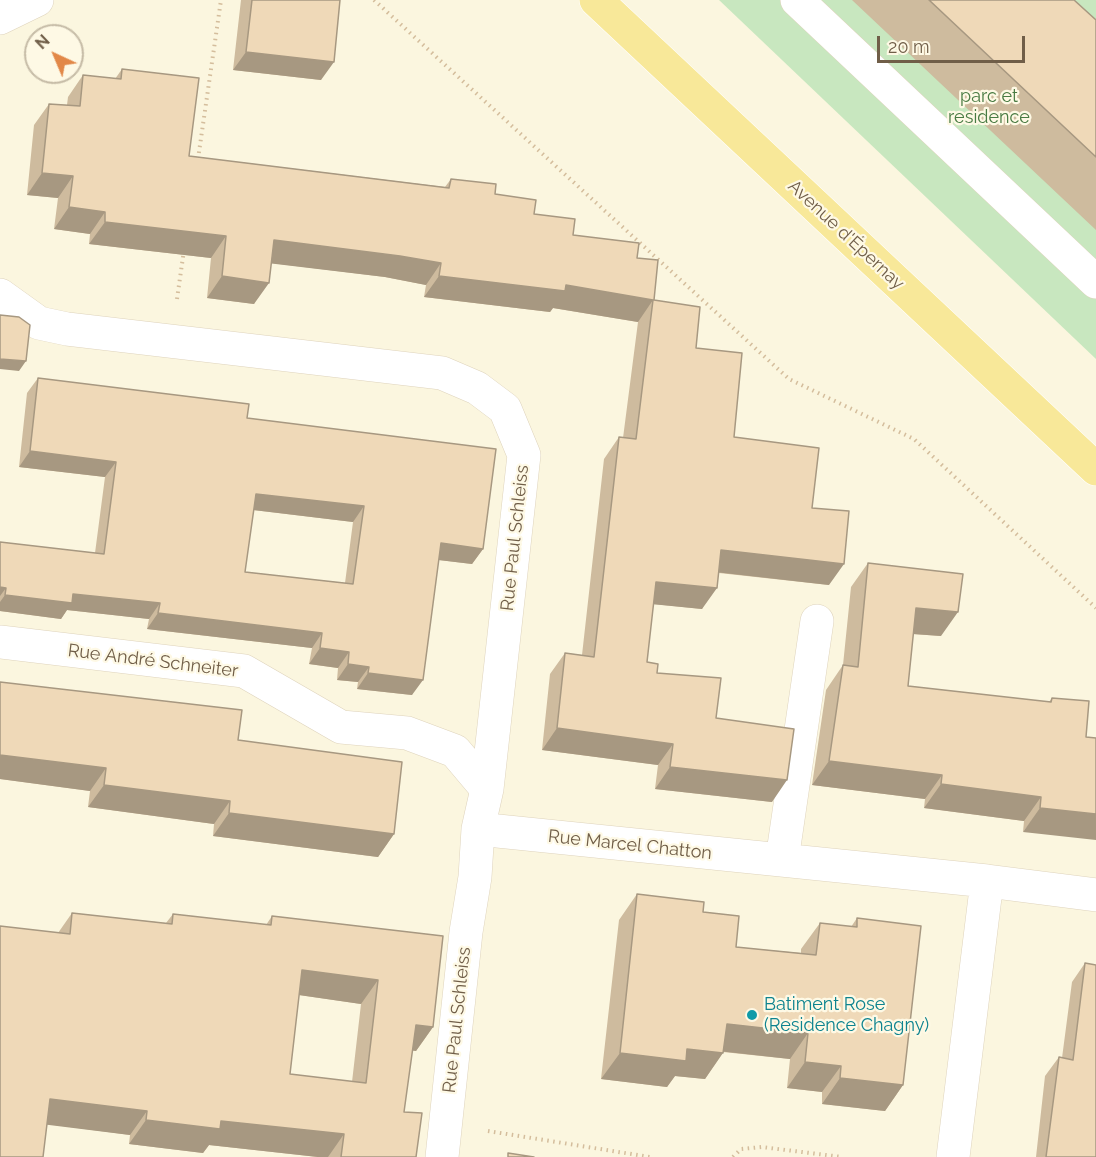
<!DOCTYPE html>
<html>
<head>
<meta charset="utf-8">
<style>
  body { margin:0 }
  #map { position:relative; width:1096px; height:1157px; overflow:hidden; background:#fbf6df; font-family:Raleway,sans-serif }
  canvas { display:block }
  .north { position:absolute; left:24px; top:24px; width:60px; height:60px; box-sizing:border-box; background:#fef9e5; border:2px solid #c5bba6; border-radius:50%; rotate:316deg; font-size:16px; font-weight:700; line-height:24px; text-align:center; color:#705e48 }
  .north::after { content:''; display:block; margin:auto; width:21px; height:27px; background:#e28848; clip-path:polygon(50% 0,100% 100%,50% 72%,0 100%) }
  .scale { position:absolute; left:877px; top:36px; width:148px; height:27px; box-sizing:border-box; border:3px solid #705e48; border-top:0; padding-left:8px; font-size:18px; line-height:21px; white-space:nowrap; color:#705e48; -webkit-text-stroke:4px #fef9e5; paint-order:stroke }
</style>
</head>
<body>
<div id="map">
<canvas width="1096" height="1157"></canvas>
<div class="north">N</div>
<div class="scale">20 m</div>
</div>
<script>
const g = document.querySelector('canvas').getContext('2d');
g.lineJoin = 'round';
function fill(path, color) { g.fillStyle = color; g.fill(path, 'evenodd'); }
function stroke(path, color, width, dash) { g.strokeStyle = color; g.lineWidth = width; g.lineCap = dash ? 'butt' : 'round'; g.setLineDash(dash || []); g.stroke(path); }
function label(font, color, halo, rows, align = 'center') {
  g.font = font + ' Raleway,sans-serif'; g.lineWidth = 4.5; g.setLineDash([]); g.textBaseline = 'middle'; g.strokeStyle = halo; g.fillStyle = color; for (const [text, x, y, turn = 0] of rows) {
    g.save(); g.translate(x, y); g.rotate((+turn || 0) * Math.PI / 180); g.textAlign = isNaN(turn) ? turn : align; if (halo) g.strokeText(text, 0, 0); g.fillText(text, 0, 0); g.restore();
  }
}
fill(new Path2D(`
  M 719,0 L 1096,0 L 1096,359 Z`), '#c8e7bf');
const minor = new Path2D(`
  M 797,0 L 1096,282
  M 0,18 L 37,0
  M 0,295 L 39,323 L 67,329 L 442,373 L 477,388 L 505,409 L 524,455 L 487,789 L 478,829 L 475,877 L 466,932 L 442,1157
  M 0,642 L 244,671 L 341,727 L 407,733 L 455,751 L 487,789
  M 478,829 L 987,881 L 953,1157
  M 782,860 L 817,621
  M 987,881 L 1096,895`);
const major = new Path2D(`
  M 596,0 L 1096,469`);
stroke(minor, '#ded3bc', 34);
stroke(major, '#fff', 34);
stroke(new Path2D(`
  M 374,0 L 789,379 L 914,439 L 1096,608
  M 198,159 L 221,0
  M 177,299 L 184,250
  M 488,1131 L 650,1157
  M 733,1157 L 741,1149 L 762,1147 L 842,1157`), '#d4bd9c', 4, [1.5, 4.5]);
stroke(minor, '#fff', 33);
stroke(major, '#f8e899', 33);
fill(new Path2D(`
  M 241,0 L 340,0 L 321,80 L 233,70 Z
  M 852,0 L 1074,0 L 1096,20 L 1096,230 Z
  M 122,69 L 189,156 L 445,187 L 451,179 L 495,194 L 573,235 L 637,258 L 654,300 L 696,348 L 734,437 L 812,508 L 829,585 L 719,573 L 702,609 L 653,604 L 647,662 L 657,673 L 716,718 L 772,802 L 655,789 L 658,765 L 542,750 L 550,674 L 565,653 L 582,655 L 604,459 L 619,437 L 623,438 L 638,322 L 553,308 L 550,312 L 424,297 L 426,285 L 385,277 L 271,263 L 254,304 L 207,298 L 211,258 L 89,244 L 90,234 L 54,229 L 58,198 L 27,195 L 34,125 L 49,104 L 67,105 L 68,97 L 83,75 L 115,79 Z
  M 38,378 L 247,418 L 483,549 L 472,564 L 439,560 L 412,695 L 357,689 L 358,682 L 337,680 L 338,668 L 309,664 L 312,648 L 147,629 L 149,619 L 67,610 L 61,619 L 0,611 L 0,542 L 95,553 L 105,477 L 19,467 L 27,393 ZM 253,510 L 353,522 L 345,583 L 245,572 Z
  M 868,563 L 941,636 L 913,634 L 908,686 L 1049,702 L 1052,698 L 1086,737 L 1096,738 L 1023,832 L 1024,821 L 924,808 L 925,799 L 812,785 L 826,690 L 843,665 L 851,587 Z
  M 0,682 L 238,740 L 394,834 L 378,857 L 213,836 L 214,824 L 88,807 L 90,791 L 0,779 Z
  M 637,894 L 703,912 L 736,947 L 801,953 L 801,949 L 820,923 L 851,927 L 857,918 L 903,1085 L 885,1111 L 822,1104 L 822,1092 L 787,1088 L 790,1059 L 723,1052 L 705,1079 L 675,1076 L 667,1087 L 601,1079 L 619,920 Z
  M 72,913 L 166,923 L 173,914 L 266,925 L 272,916 L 443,936 L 433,1027 L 416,1051 L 412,1050 L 404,1112 L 416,1157 L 318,1157 L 209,1145 L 203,1153 L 129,1144 L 130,1135 L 47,1124 L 58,933 ZM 299,995 L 361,1004 L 352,1082 L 290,1074 Z
  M 1085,963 L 1096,1157 L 1036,1157 L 1045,1076 L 1059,1057 L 1062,1058 L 1072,982 Z`), '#cebb9e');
fill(new Path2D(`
  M 246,52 L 334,62 L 321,80 L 233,70 Z
  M 42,173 L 73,176 L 58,198 L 27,195 Z
  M 69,207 L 105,212 L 90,234 L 54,229 Z
  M 105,222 L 226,236 L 211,258 L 89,244 Z
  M 274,240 L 400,256 L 441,263 L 426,285 L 385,277 L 259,262 Z
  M 222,276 L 269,283 L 254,304 L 207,298 Z
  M 439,276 L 566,285 L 653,300 L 638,322 L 553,308 L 550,312 L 424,297 Z
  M 0,359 L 26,361 L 19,371 L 0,369 Z
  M 30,451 L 116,462 L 105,477 L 19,467 Z
  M 256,494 L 364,506 L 353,522 L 245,509 Z
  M 441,543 L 483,549 L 472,564 L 430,559 Z
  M 721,550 L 844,564 L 829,585 L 706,571 Z
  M 656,582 L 717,588 L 702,609 L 641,603 Z
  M 0,587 L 6,588 L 0,596 Z
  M 73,594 L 160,603 L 149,619 L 67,610 L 61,619 L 0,611 L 0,602 L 5,595 Z
  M 916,608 L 958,612 L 941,636 L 899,633 Z
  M 158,613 L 322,633 L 312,648 L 147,629 Z
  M 320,648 L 349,652 L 338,668 L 309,664 Z
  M 348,664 L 369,667 L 358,682 L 337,680 Z
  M 368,673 L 423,680 L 412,695 L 357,689 Z
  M 557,728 L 673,744 L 658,765 L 542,750 Z
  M 0,755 L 106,768 L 90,791 L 0,779 Z
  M 829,761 L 942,775 L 925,799 L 812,785 Z
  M 670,767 L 787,780 L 772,802 L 655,789 Z
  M 941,784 L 1041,797 L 1024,821 L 924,808 Z
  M 104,785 L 230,801 L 214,824 L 88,807 Z
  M 1040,808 L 1096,814 L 1096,840 L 1023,832 Z
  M 229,813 L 394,834 L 378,857 L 213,836 Z
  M 302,970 L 378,980 L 361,1004 L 285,993 Z
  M 727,1024 L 808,1033 L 790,1059 L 709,1050 Z
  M 416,1025 L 433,1027 L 416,1051 L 399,1049 Z
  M 687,1049 L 723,1053 L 705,1079 L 675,1076 L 667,1087 L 601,1079 L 620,1053 Z
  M 805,1062 L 841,1066 L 822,1092 L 787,1088 Z
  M 840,1078 L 903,1085 L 885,1111 L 822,1104 Z
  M 50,1099 L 147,1111 L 130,1135 L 33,1123 Z
  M 146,1120 L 221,1121 L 344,1134 L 328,1157 L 318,1157 L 209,1145 L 203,1153 L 129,1144 Z`), '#a79881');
const building = new Path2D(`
  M 252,0 L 340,0 L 334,62 L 246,52 Z
  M 929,0 L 1074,0 L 1096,20 L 1096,157 Z
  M 122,69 L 199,78 L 189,156 L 449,188 L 451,179 L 496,184 L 495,194 L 536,200 L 534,214 L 575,219 L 573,235 L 639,243 L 637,258 L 658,260 L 654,300 L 700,307 L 696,348 L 742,353 L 734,437 L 819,448 L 812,508 L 849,511 L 844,564 L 721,550 L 717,588 L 656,582 L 647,662 L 658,664 L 657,673 L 721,678 L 716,718 L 794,729 L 787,780 L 670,767 L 673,744 L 557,728 L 565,653 L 594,657 L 619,437 L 636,439 L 653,300 L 566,285 L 565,291 L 439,276 L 441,263 L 400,256 L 274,240 L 269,283 L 222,276 L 226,236 L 105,222 L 105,212 L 69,207 L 73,176 L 42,173 L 49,104 L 80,106 L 83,75 L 121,79 Z
  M 0,315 L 19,317 L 30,325 L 26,361 L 0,359 Z
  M 38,378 L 249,404 L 247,418 L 496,449 L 483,549 L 441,543 L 423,680 L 368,673 L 369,667 L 348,664 L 349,652 L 320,648 L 322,633 L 158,613 L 160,603 L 73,594 L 72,603 L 5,595 L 6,588 L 0,587 L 0,542 L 104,554 L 116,462 L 30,451 ZM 256,494 L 364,506 L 353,584 L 245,572 Z
  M 868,563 L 963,574 L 958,612 L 916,608 L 908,686 L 1051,702 L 1052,698 L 1089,701 L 1086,737 L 1096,738 L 1096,814 L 1040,808 L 1041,797 L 941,784 L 942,775 L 829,761 L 843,665 L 858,667 Z
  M 0,682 L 242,710 L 238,740 L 402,762 L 394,834 L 229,813 L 230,801 L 104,785 L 106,768 L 0,755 Z
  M 637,894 L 704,902 L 703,912 L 739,916 L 736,947 L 816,955 L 820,923 L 857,927 L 857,918 L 921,926 L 903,1085 L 840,1078 L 841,1066 L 805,1062 L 808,1033 L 727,1024 L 723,1053 L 687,1049 L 686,1061 L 620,1053 Z
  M 72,913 L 172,924 L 173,914 L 271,925 L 272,916 L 443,936 L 433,1027 L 416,1025 L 404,1112 L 422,1113 L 416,1157 L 341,1157 L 344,1134 L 221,1121 L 220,1129 L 146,1120 L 147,1111 L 50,1099 L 43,1157 L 0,1157 L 0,926 L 70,934 ZM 302,970 L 378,980 L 366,1083 L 290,1074 Z
  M 1085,963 L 1096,965 L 1096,1157 L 1046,1157 L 1059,1057 L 1073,1060 Z
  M 508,1153 L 534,1157 L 508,1157 Z`);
fill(building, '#efd9b8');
stroke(building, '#a79881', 1.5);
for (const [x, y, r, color] of [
  [752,1015,6,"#0f9aa8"]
]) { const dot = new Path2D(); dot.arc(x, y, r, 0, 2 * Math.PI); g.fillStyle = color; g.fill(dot); stroke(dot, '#fef9e5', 2); }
label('18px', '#497b43', '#fef9e5', [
  ["parc et",989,97],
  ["residence",989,118]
]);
label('18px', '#705e48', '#fef9e5', [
  ["Avenue d'Épernay",846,235,43],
  ["Rue Paul Schleiss",515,538,-84],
  ["Rue André Schneiter",153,661,7],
  ["Rue Marcel Chatton",630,845,6],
  ["Rue Paul Schleiss",457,1020,-84]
]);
label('18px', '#0d838f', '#fef9e5', [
  ["Batiment Rose",764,1005],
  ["(Residence Chagny)",764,1026]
], 'left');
</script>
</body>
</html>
